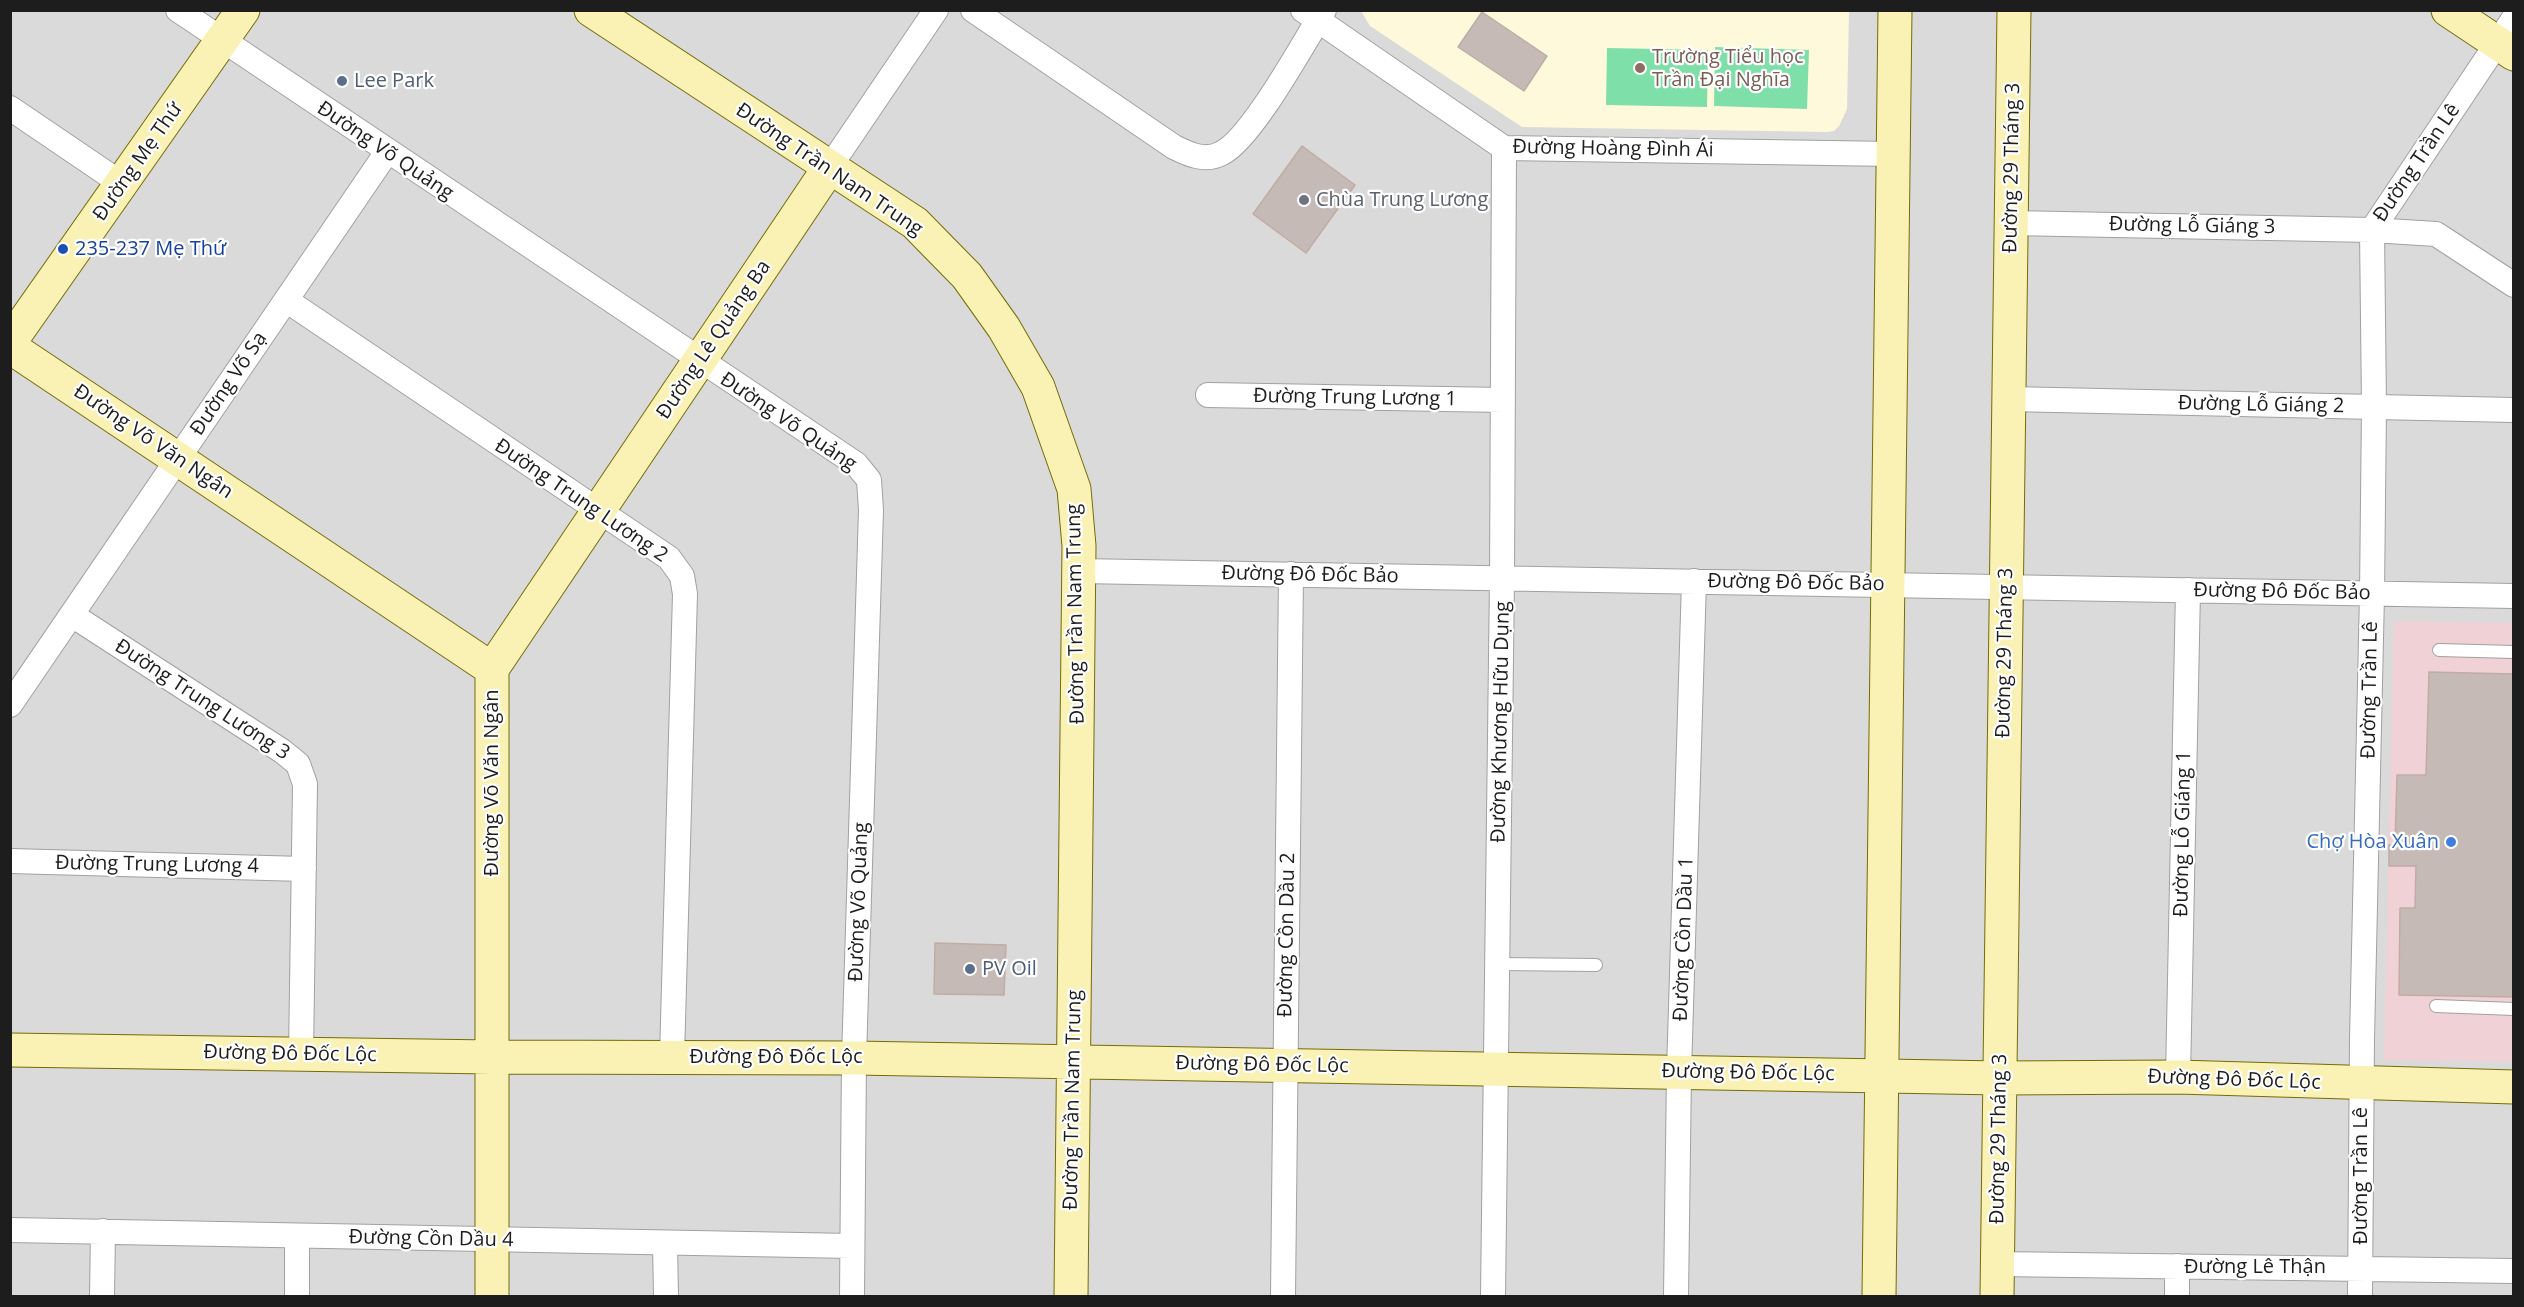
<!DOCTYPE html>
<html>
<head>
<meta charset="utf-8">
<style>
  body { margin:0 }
  #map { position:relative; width:2524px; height:1307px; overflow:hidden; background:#eee9e3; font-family:"Open Sans",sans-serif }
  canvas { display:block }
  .frame { position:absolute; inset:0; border:12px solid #1d1d1d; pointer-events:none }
</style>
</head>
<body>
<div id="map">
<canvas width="2524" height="1307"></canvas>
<div class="frame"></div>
</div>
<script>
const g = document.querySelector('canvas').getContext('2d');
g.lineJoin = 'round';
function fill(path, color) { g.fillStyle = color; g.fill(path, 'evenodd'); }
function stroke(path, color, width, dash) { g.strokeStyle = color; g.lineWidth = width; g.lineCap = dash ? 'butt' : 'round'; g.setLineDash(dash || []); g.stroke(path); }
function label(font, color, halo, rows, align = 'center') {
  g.font = font + ' "Open Sans",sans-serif'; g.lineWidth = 4.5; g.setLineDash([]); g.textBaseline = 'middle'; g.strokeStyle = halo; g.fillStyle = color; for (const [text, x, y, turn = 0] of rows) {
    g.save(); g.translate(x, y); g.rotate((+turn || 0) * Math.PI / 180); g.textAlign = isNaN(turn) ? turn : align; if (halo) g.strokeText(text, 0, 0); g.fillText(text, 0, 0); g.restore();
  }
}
fill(new Path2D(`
  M 11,11 L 2513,11 L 2513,1296 L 11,1296 Z`), '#dbdada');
fill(new Path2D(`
  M 2394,621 L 2513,623 L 2513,1062 L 2384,1060 Z`), '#f0d1d5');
fill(new Path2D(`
  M 1361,11 L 1849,11 L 1847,109 L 1839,126 L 1834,131 L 1827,132 L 1522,127 L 1370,26 Z`), '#fff9db');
fill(new Path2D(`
  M 1715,47 L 1809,50 L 1807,109 L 1714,106 Z
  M 1607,48 L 1708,50 L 1707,107 L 1606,105 Z`), '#7fdfa9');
const building = new Path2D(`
  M 1482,12 L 1547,56 L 1524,91 L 1458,47 Z
  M 1302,146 L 1355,185 L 1306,253 L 1253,214 Z
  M 2429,672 L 2514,674 L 2514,997 L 2399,995 L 2400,908 L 2415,908 L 2416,866 L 2389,866 L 2389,845 L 2395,845 L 2397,775 L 2426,775 Z
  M 935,943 L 1006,945 L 1004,995 L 934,994 Z`);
fill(building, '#c6bab6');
stroke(building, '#c0aca5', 1.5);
const lane = new Path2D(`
  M 2439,650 L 2514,652
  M 1498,964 L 1596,965
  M 2436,1006 L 2514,1009`);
const street = new Path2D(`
  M 178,10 L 856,464 L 869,480 L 871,510 L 854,1058 L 852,1296
  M 973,10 L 1174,147 C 1190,155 1206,162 1222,153 C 1252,138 1304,42 1324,10
  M 1303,10 L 1504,148 L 1893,154
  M 10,108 L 122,184
  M 829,168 L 936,10
  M 2011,223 L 2372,230 L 2436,234 L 2514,285
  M 286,300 L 669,558 L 682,576 L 685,594 L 672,1057
  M 1208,395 L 1503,400
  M 2009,399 L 2514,410
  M 1079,571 L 2514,596
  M 72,615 L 282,751 L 298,764 L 305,784 L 301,1054
  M 10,705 L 387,152
  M 10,861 L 304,869
  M 2178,1077 L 2188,590
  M 10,1230 L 852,1246
  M 297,1236 L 297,1296
  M 665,1243 L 666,1296
  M 1997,1264 L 2514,1271
  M 102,1296 L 103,1231
  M 1283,1296 L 1291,574
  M 1493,1296 L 1502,578 L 1504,148
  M 1676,1296 L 1679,1072 L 1694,581
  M 2177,1296 L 2177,1266
  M 2360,1296 L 2362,1039 L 2372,594 L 2374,407 L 2372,230 L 2514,18`);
const secondary = new Path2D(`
  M 591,10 L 915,223 L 967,276 L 1004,328 L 1038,387 L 1074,489 L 1079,546 L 1071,1296
  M 2448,10 L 2514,54
  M 10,342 L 243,10
  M 10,347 L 492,669
  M 492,669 L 829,168
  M 10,1050 L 492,1057 L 854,1058 L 2000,1078 L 2178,1077 L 2514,1087
  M 492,1296 L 492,669
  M 1879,1296 L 1895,10
  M 1997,1296 L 2014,10`);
stroke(lane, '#a1a1a1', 14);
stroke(street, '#a1a1a1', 26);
stroke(secondary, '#746d04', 35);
stroke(lane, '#fff', 12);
stroke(street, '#fff', 24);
stroke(secondary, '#faf1b5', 33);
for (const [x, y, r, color] of [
  [1640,68,6,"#8d6e63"],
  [342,81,6,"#5c6f8a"],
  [1304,200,6,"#6b7280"],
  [63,249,6,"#1a4fb4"],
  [2451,842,6,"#3f7fe0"],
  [970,969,6,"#5c6f8a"]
]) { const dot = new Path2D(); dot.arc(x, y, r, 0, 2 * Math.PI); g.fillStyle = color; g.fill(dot); stroke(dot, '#fff', 2); }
label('20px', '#785e54', '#fff', [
  ["Trường Tiểu học",1652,57],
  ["Trần Đại Nghĩa",1652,80]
], 'left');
label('20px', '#4e5e75', '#fff', [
  ["Lee Park",354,81],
  ["PV Oil",982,969]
], 'left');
label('20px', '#1d1d1d', '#fff', [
  ["Đường Hoàng Đình Ái",1613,149,1],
  ["Đường Võ Quảng",385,151,34],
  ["Đường Mẹ Thứ",138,162,-55],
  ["Đường Trần Lê",2417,163,-56],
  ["Đường 29 Tháng 3",2012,168,-89],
  ["Đường Trần Nam Trung",829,170,34],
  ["Đường Lỗ Giáng 3",2192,226,1],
  ["Đường Lê Quảng Ba",714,340,-56],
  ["Đường Võ Sạ",229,384,-56],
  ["Đường Trung Lương 1",1355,398,1],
  ["Đường Lỗ Giáng 2",2261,405,1],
  ["Đường Võ Quảng",788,422,34],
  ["Đường Võ Văn Ngân",153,442,34],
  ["Đường Trung Lương 2",581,501,34],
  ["Đường Đô Đốc Bảo",1310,575,1],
  ["Đường Đô Đốc Bảo",1796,583,1],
  ["Đường Đô Đốc Bảo",2282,592,1],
  ["Đường Trần Nam Trung",1076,614,-91],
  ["Đường 29 Tháng 3",2005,653,-89],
  ["Đường Trần Lê",2370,690,-89],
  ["Đường Trung Lương 3",202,700,33],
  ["Đường Khương Hữu Dụng",1501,722,-89],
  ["Đường Võ Văn Ngân",492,783,-90],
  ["Đường Lỗ Giáng 1",2183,834,-89],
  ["Đường Trung Lương 4",157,865,1],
  ["Đường Võ Quảng",859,902,-88],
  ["Đường Cồn Dầu 2",1287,935,-89],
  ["Đường Cồn Dầu 1",1684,939,-88],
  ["Đường Đô Đốc Lộc",290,1054,1],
  ["Đường Đô Đốc Lộc",776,1057],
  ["Đường Đô Đốc Lộc",1262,1065,1],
  ["Đường Đô Đốc Lộc",1748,1073,1],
  ["Đường Đô Đốc Lộc",2234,1080,2],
  ["Đường Trần Nam Trung",1073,1100,-89],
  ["Đường 29 Tháng 3",1999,1139,-89],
  ["Đường Trần Lê",2361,1176,-90],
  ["Đường Cồn Dầu 4",431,1239,1],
  ["Đường Lê Thận",2255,1267]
]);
label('20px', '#5b616d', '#fff', [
  ["Chùa Trung Lương",1316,200]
], 'left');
label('20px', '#164399', '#fff', [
  ["235-237 Mẹ Thứ",75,249]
], 'left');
label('20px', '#366cbe', '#fff', [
  ["Chợ Hòa Xuân",2439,842]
], 'right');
</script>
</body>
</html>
